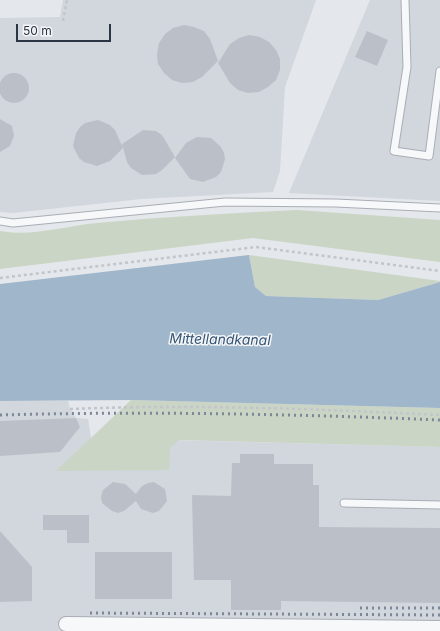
<!DOCTYPE html>
<html>
<head>
<meta charset="utf-8">
<style>
  body { margin:0 }
  #map { position:relative; width:440px; height:631px; overflow:hidden; background:#e4e7eb; font-family:Inter,sans-serif }
  canvas { display:block }
  .scale { position:absolute; left:16px; top:24px; width:95px; height:18px; box-sizing:border-box; border:2px solid #2c3543; border-top:0; padding-left:5px; font-size:12px; line-height:14px; white-space:nowrap; color:#2c3543; -webkit-text-stroke:3px #f4f6f8; paint-order:stroke }
</style>
</head>
<body>
<div id="map">
<canvas width="440" height="631"></canvas>
<div class="scale">50 m</div>
</div>
<script>
const g = document.querySelector('canvas').getContext('2d');
g.lineJoin = 'round';
function fill(path, color) { g.fillStyle = color; g.fill(path, 'evenodd'); }
function stroke(path, color, width, dash) { g.strokeStyle = color; g.lineWidth = width; g.lineCap = dash ? 'butt' : 'round'; g.setLineDash(dash || []); g.stroke(path); }
function label(font, color, halo, rows, align = 'center') {
  g.font = font + ' Inter,sans-serif'; g.lineWidth = 3; g.setLineDash([]); g.textBaseline = 'middle'; g.strokeStyle = halo; g.fillStyle = color; for (const [text, x, y, turn = 0] of rows) {
    g.save(); g.translate(x, y); g.rotate((+turn || 0) * Math.PI / 180); g.textAlign = isNaN(turn) ? turn : align; if (halo) g.strokeText(text, 0, 0); g.fillText(text, 0, 0); g.restore();
  }
}
fill(new Path2D(`
  M 63,0 L 316,0 L 285,87 L 280,171 L 273,192 L 141,199 L 13,213 L 0,212 L 0,18 L 60,17 Z
  M 370,0 L 440,0 L 440,201 L 289,193 Z
  M 0,401 L 68,401 L 70,409 L 76,418 L 88,419 L 91,438 L 440,447 L 440,631 L 0,631 Z`), '#d2d6dd');
fill(new Path2D(`
  M 297,210 L 440,220 L 440,262 L 253,238 L 0,269 L 0,231 C 31,237 65,226 97,223 C 163,217 230,213 297,210 Z
  M 249,255 L 440,281 L 440,282 L 378,300 L 266,296 L 255,287 Z
  M 131,400 L 440,408 L 440,447 L 179,440 L 170,448 L 169,470 L 56,471 Z`), '#cad5c5');
fill(new Path2D(`
  M 249,255 L 255,287 L 266,296 L 378,300 L 440,282 L 440,408 L 131,400 L 0,401 L 0,284 Z`), '#a0b6ca');
fill(new Path2D(`
  M 184,25 L 194,27 L 204,31 L 210,39 L 218,61 L 202,77 L 193,82 L 182,83 L 172,80 L 164,73 L 158,64 L 157,54 L 159,43 L 165,34 L 173,28 Z
  M 367,31 L 388,40 L 377,66 L 355,57 Z
  M 249,35 L 260,37 L 269,42 L 276,50 L 280,59 L 280,70 L 276,80 L 268,87 L 259,92 L 248,93 L 238,90 L 230,83 L 218,63 L 230,44 L 239,38 Z
  M-1 88a15 15 0 1 1 30 0a15 15 0 1 1-30 0Z
  M 0,119 L 12,126 L 14,136 L 10,146 L 0,152 Z
  M 98,120 L 110,125 L 115,130 L 123,148 L 110,161 L 97,166 L 84,162 L 79,158 L 73,146 L 76,133 L 80,127 L 85,123 Z
  M 143,130 L 156,131 L 162,135 L 175,157 L 162,170 L 156,174 L 142,175 L 131,168 L 127,162 L 122,144 Z
  M 197,137 L 211,138 L 221,147 L 224,153 L 225,159 L 221,172 L 216,177 L 203,182 L 190,179 L 175,158 L 186,143 Z
  M 76,418 L 80,427 L 60,452 L 0,456 L 0,421 Z
  M 240,454 L 274,454 L 274,464 L 313,464 L 313,485 L 319,485 L 319,527 L 440,528 L 440,603 L 281,601 L 281,610 L 231,610 L 231,580 L 194,580 L 192,495 L 231,496 L 232,463 L 240,463 Z
  M 113,482 L 125,484 L 136,494 L 142,486 L 148,483 L 154,482 L 165,489 L 167,501 L 159,511 L 153,513 L 141,509 L 136,501 L 124,511 L 118,513 L 112,511 L 102,503 L 101,497 L 103,490 Z
  M 43,515 L 89,515 L 89,543 L 67,543 L 67,530 L 43,530 Z
  M 0,531 L 32,567 L 32,601 L 0,602 Z
  M 95,552 L 172,552 L 172,599 L 95,599 Z`), '#bbc0c8');
const lane = new Path2D(`
  M 405,0 L 407,67 L 394,151 L 429,156 L 440,71
  M 0,221 L 13,223 L 225,202 L 336,203 L 440,208
  M 344,503 L 440,505`);
const street = new Path2D(`
  M 66,624 L 440,628`);
stroke(lane, '#a9aeb5', 9);
stroke(street, '#a9aeb5', 16);
stroke(new Path2D(`
  M 63,21 L 67,0
  M 0,278 L 256,247 L 440,271
  M 70,409 C 193,404 317,409 440,415`), '#c2c5ca', 2.5, [3, 3]);
stroke(lane, '#f7f8fa', 7);
stroke(street, '#f7f8fa', 14);
stroke(new Path2D(`
  M 0,415 C 146,411 294,414 440,420
  M 360,608 L 440,608
  M 90,613 L 440,615`), '#7d8795', 3, [2, 4]);
label('italic 14px', '#365677', '#f4f6f8', [
  ["Mittellandkanal",220,340,1]
]);
</script>
</body>
</html>
